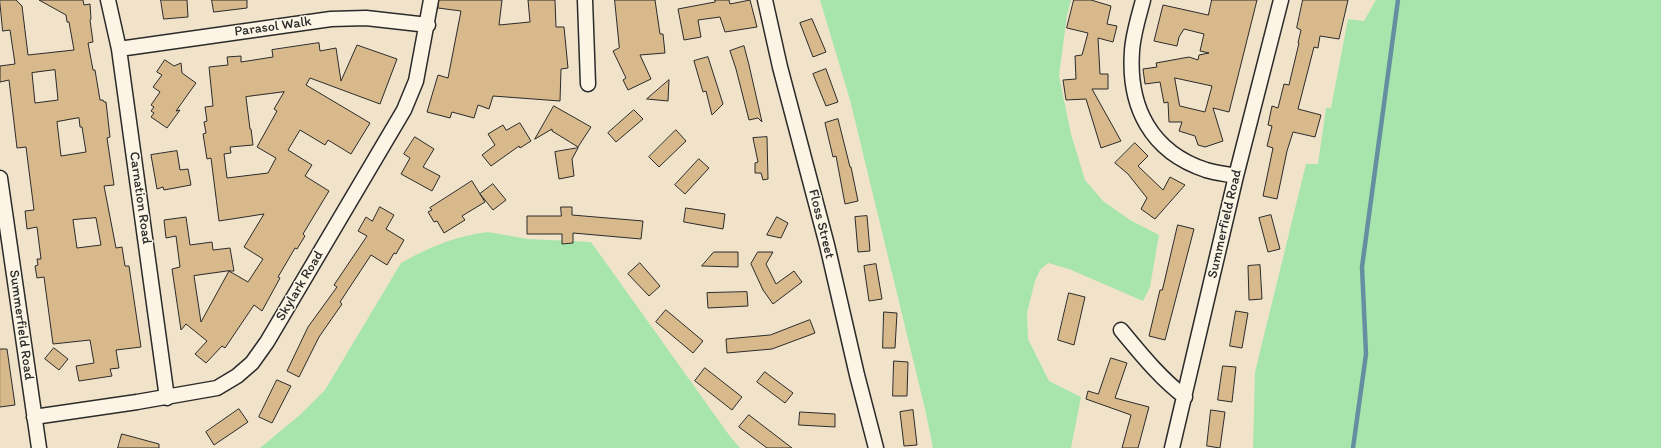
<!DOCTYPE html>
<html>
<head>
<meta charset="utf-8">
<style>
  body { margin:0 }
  canvas { display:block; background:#f1e3ca }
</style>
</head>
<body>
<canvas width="1661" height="448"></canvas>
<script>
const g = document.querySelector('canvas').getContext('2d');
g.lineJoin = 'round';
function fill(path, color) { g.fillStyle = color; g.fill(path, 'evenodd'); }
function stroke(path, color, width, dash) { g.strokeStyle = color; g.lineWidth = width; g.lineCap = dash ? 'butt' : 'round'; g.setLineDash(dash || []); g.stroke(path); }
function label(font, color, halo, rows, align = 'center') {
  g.font = font + ' Itim,sans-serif'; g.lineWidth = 3; g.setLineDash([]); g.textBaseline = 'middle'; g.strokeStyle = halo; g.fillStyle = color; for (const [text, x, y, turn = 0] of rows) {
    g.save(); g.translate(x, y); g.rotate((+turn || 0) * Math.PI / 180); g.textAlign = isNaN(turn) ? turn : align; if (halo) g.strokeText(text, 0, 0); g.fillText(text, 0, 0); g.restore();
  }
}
fill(new Path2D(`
  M 820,0 L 1071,0 L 1067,15 L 1059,76 L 1071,134 L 1085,180 L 1103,201 L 1130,220 L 1159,235 L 1150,287 L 1143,301 L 1069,269 L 1048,263 L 1040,270 L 1035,281 L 1027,313 L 1028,339 L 1049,381 L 1081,397 L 1071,448 L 933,448 L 925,409 L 850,100 Z
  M 1376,0 L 1661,0 L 1661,448 L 1253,448 L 1255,372 L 1306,164 L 1318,164 L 1326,108 L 1331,108 L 1348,19 L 1364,21 Z
  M 488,232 L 528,239 L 591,242 L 729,435 L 740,448 L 260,448 L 301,414 L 325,390 L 401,263 C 429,247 456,236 488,232 Z`), '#a7e5ad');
stroke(new Path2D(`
  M 1353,448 L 1366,354 L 1362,267 L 1398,0`), '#658fa0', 4.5);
const building = new Path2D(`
  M 0,0 L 16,0 L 22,6 L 28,55 L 74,50 L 69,22 L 67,22 L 66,15 L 39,0 L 83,0 L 84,5 L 90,4 L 91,19 L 90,20 L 93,42 L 88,43 L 93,70 L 95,70 L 100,100 L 103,100 L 104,102 L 106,102 L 110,137 L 107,138 L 114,185 L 104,186 L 116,248 L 122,247 L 125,266 L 129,266 L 141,347 L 116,350 L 119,368 L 110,369 L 112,376 L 79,381 L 76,366 L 94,363 L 90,340 L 53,344 L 44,277 L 37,278 L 35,266 L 38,265 L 37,259 L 41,259 L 37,227 L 27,229 L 25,211 L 34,210 L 26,147 L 17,148 L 9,80 L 0,82 L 0,66 L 15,64 L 10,30 L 3,31 ZM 55,70 L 58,100 L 35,103 L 32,73 ZM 79,118 L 80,127 L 82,127 L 86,152 L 61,156 L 57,122 ZM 96,218 L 101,245 L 77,248 L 73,220 Z
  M 161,0 L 187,0 L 188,17 L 164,19 Z
  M 212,0 L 247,0 L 247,8 L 214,12 Z
  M 439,0 L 502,0 L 499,25 L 530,22 L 528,0 L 555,0 L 556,27 L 564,27 L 568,68 L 561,69 L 560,101 L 493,96 L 489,109 L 478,105 L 474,118 L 452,112 L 450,118 L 427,112 L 438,75 L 448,78 L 461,11 L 438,8 Z
  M 615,0 L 655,0 L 660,34 L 663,34 L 665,53 L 640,55 L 651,79 L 628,90 L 623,80 L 626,78 L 613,51 L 619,48 Z
  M 715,0 L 729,0 L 730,4 L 750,0 L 757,27 L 725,32 L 720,17 L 698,20 L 701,37 L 684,40 L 678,9 L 715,2 Z
  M 1074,0 L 1091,0 L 1111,6 L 1107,24 L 1117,26 L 1113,42 L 1098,38 L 1100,74 L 1108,74 L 1108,89 L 1092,89 L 1121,141 L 1101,148 L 1086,99 L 1066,100 L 1063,80 L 1076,79 L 1075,56 L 1082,55 L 1088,33 L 1067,28 Z
  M 1212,0 L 1257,0 L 1229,112 L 1213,108 L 1223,141 L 1205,147 L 1198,145 L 1195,136 L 1179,131 L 1182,122 L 1169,122 L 1168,102 L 1164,103 L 1160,82 L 1145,84 L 1143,69 L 1157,67 L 1156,63 L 1189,57 L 1198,60 L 1199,55 L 1209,53 L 1200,51 L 1204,34 L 1184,29 L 1179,37 L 1177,46 L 1154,41 L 1163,5 L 1208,15 ZM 1175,78 L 1212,86 L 1205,112 L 1180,106 Z
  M 1303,0 L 1348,0 L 1339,39 L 1320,36 L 1318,48 L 1314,47 L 1298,109 L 1321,115 L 1315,137 L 1293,132 L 1287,151 L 1277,199 L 1263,196 L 1273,148 L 1267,146 L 1272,126 L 1268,125 L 1272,106 L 1278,108 L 1284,84 L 1289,85 L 1299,43 L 1298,43 L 1301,30 L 1297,28 Z
  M 812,19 L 826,52 L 813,57 L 800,23 Z
  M 319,43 L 320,51 L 336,48 L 341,81 L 357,45 L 397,59 L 380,104 L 310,78 L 306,85 L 370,123 L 351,154 L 328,140 L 325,145 L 300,130 L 288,150 L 312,165 L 305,176 L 329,191 L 303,234 L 305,236 L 297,249 L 295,248 L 278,277 L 280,278 L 262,311 L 254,305 L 225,348 L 222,346 L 206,363 L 195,354 L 207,341 L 186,324 L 181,330 L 172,269 L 180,267 L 176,236 L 166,238 L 164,220 L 186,217 L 190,245 L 212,242 L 213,250 L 230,248 L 234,271 L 229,271 L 248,282 L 263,259 L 244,247 L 264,214 L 219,221 L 211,158 L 207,159 L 203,134 L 206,133 L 204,122 L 207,121 L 205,107 L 213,106 L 209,67 L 228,65 L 227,57 L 241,56 L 241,62 L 273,57 L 272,50 ZM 284,92 L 274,109 L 277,111 L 257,147 L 276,158 L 268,173 L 227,178 L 224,154 L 231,153 L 230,147 L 253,145 L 251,129 L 250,129 L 246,97 ZM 229,271 L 201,322 L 194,276 Z
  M 744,46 L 749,65 L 762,122 L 758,118 L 749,120 L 736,69 L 730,51 Z
  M 708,57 L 723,104 L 712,115 L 706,91 L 703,92 L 694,61 Z
  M 165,60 L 174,66 L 181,63 L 182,73 L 196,83 L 176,111 L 180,110 L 167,128 L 151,117 L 154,113 L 151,111 L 154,107 L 151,105 L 160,92 L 153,87 L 162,75 L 157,72 Z
  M 826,69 L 838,102 L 826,106 L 813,74 Z
  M 669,80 L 668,101 L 647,99 Z
  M 554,106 L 591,127 L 578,147 L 552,131 L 552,129 L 535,139 Z
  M 634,110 L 643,119 L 616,142 L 608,133 Z
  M 838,119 L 850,167 L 851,167 L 858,201 L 845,204 L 836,156 L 833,157 L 825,123 Z
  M 520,123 L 531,141 L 520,148 L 519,146 L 491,166 L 482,155 L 495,145 L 488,134 L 503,125 L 506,130 Z
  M 676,130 L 686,141 L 659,167 L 649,157 Z
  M 415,137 L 434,149 L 423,167 L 440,176 L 432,191 L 401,174 L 410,158 L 404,154 Z
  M 767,137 L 768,179 L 763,180 L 761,173 L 755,173 L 755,163 L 758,162 L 753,138 Z
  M 1135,143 L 1148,156 L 1138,166 L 1163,190 L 1170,177 L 1185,185 L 1155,219 L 1141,209 L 1147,198 L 1128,174 L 1115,163 Z
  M 578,148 L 572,159 L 574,176 L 559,179 L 555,152 Z
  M 177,151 L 180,170 L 188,169 L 191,185 L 164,190 L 163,187 L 157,189 L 151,155 Z
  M 699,159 L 709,168 L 685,194 L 675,185 Z
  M 472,181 L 485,202 L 462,216 L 465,220 L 444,233 L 437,221 L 434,222 L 428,212 L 432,210 L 430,208 Z
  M 493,184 L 506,200 L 493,210 L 480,194 Z
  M 380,207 L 394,215 L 386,229 L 404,240 L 396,254 L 394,253 L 387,265 L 371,255 L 340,302 L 342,304 L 319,337 L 299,377 L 287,371 L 308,327 L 337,287 L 334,285 L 367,236 L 358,231 L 366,217 L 372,221 Z
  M 561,207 L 572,207 L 572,215 L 643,221 L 641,239 L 573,233 L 573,243 L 562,244 L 562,234 L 527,234 L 527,216 L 561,216 Z
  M 686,208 L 725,214 L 723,229 L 684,222 Z
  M 1271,215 L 1280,249 L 1268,252 L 1259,218 Z
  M 867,216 L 870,251 L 858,252 L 855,217 Z
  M 777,217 L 788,223 L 781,238 L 767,235 Z
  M 1178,225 L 1194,229 L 1165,340 L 1149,336 L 1160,290 L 1162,290 Z
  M 714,252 L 738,252 L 738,267 L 702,266 Z
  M 758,252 L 773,252 L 766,264 L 776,284 L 794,271 L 802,282 L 773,304 L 763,290 L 751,264 Z
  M 640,263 L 660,286 L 649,296 L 628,274 Z
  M 876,264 L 882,299 L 869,301 L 864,266 Z
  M 1260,265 L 1262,299 L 1249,300 L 1248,266 Z
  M 747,292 L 748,306 L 708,308 L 707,293 Z
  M 1069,293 L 1085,297 L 1074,345 L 1058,340 Z
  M 666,310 L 703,341 L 693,353 L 656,322 Z
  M 1236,311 L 1248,313 L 1242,348 L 1230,346 Z
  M 884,312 L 897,313 L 895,348 L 883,348 Z
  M 810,320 L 815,333 L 772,349 L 727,353 L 726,339 L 770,335 Z
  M 54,348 L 68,359 L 59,370 L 45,359 Z
  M 0,349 L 7,349 L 15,405 L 0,407 Z
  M 1111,358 L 1127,363 L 1115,398 L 1149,407 L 1138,448 L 1122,448 L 1131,415 L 1086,399 L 1088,391 L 1098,394 Z
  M 894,361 L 908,362 L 907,396 L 893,396 Z
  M 1223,366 L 1236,367 L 1232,402 L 1218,400 Z
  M 705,368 L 742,397 L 732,410 L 695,381 Z
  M 765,372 L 793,393 L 785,403 L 757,382 Z
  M 277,380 L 291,386 L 272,423 L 259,417 Z
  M 239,409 L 248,422 L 214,445 L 206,432 Z
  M 913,410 L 917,445 L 904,446 L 900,412 Z
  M 1211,410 L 1225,412 L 1220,448 L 1207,446 Z
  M 800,412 L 835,414 L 835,427 L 799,425 Z
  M 749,415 L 792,448 L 767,448 L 739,427 Z
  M 122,434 L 159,444 L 159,448 L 118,448 Z`);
fill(building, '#d7b98b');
stroke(building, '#2b2b2b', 1);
const street = new Path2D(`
  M 108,0 L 119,49 L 167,398
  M 585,0 L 588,84
  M 765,0 L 780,67 L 827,245 L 857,375 L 876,448
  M 1143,0 C 1139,16 1133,34 1132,51 C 1128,107 1151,152 1206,170 C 1216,173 1226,174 1236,176
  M 119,49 L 331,19 L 366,18 L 428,25
  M 0,178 L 39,448
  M 1121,330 C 1141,354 1160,378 1185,397
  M 34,417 L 137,402 L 217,388 L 237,376 L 252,363 L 267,342 L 404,110 L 416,81 L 431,0
  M 1172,448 L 1236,176 L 1281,0`);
stroke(street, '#2b2b2b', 17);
stroke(street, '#fcf5e5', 14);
label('14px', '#2b2b2b', '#fcf5e5', [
  ["Parasol Walk",273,27,-8],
  ["Carnation Road",140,198,82],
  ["Floss Street",821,224,76],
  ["Summerfield Road",1225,224,-77],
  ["Skylark Road",300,286,-59],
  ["Summerfield Road",21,325,82]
]);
</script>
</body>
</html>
